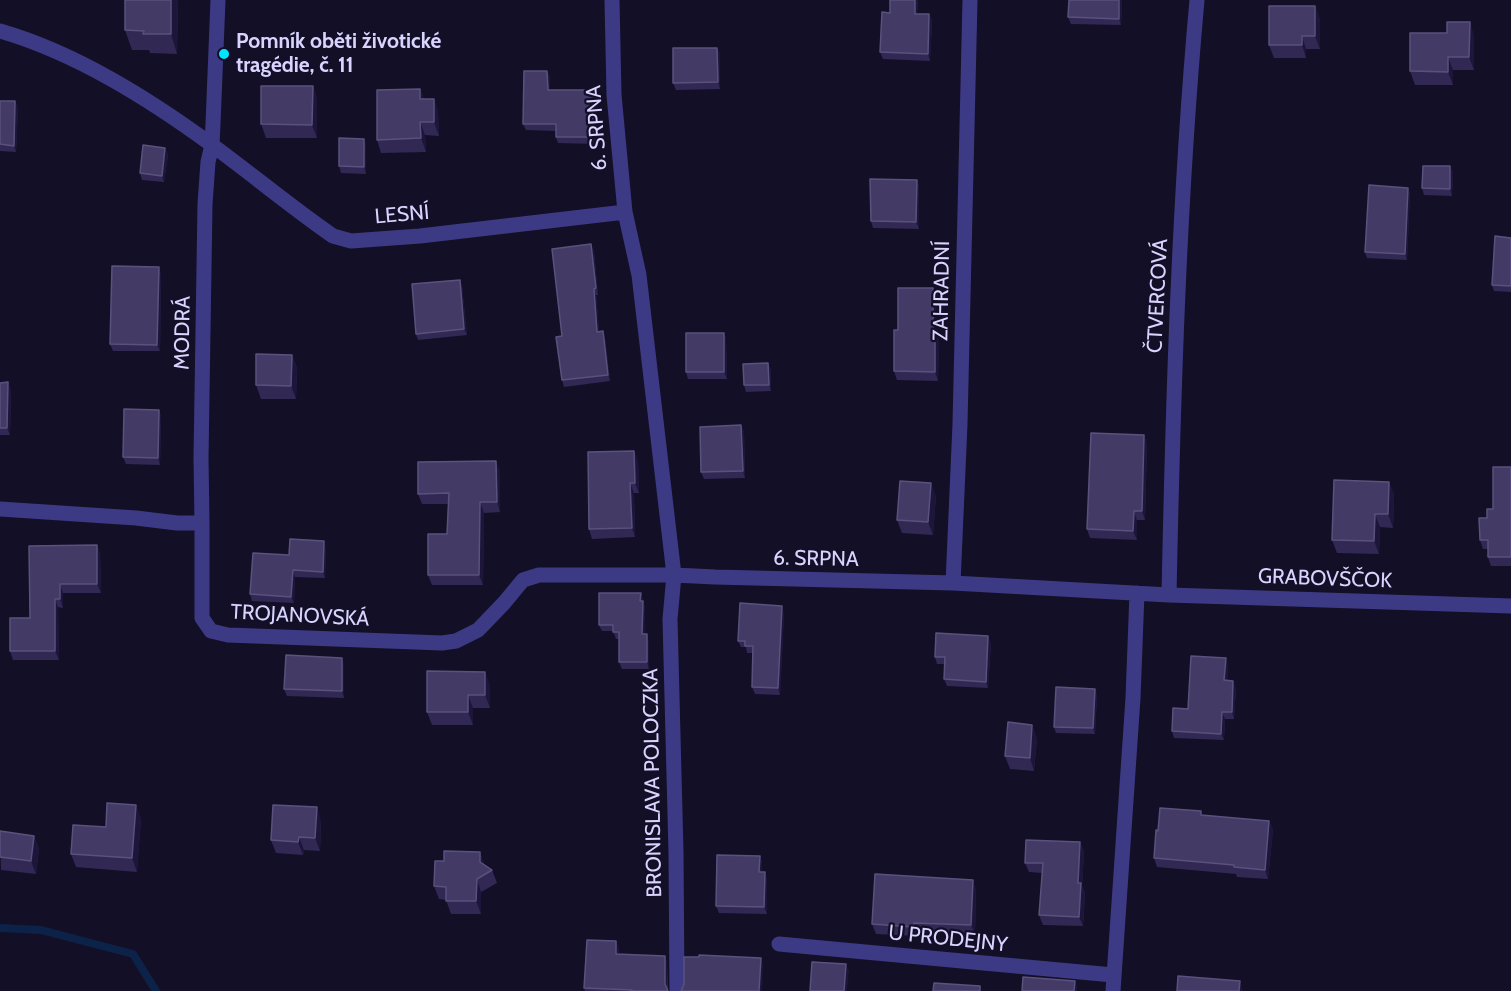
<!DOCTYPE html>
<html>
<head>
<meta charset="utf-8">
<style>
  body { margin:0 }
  canvas { display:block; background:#130f26 }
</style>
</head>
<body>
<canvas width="1511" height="991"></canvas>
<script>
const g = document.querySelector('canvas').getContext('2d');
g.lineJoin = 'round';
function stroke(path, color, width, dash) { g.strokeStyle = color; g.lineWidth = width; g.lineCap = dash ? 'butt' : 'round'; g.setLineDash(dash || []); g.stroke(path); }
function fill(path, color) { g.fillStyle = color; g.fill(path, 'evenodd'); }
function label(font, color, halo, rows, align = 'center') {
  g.font = font + ' Cabin,sans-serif'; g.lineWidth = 4.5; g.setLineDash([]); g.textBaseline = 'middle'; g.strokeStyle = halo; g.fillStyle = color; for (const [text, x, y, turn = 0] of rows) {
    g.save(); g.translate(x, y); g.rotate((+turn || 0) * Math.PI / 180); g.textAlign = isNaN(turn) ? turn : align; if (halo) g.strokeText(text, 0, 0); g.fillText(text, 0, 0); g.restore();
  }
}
stroke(new Path2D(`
  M 0,928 L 41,930 L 133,954 L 156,991`), '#0c2248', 8);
stroke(new Path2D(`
  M 612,0 L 614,95 L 625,212 L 639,275 L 674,575 L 715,577 L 953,583 L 1169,595 L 1511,606
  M 0,31 C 76,53 149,99 212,145 C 253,175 291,207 333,236 L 351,241 L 420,236 L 625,212
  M 0,509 L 136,518 L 177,523 L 202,523 L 202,618 L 211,631 L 228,635 L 442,643 L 456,641 L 478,630 L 504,603 L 523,580 L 539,575 L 674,575 L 670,619 L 676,852 L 677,991
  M 202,523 L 201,458 L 205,204 L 208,162 L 212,145 L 213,124 L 218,0
  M 953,583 L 960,424 L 970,0
  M 1169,595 C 1173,397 1179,198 1197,0
  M 779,944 L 1113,975
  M 1113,991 L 1133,698 L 1137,593`), '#3d3a85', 15);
fill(new Path2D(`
  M 125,0 L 178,0 L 177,54 L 150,53 L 149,50 L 132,50 L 125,30 Z
  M 890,0 L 918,0 L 917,14 L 929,14 L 932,21 L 930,61 L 883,59 L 880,52 L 890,13 Z
  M 1069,0 L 1122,0 L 1121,25 L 1071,24 L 1068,17 Z
  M 1315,6 L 1320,20 L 1320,49 L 1306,49 L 1306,58 L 1274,58 L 1269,45 Z
  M 1474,35 L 1474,70 L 1453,70 L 1453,85 L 1415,85 L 1410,71 Z
  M 717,48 L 720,54 L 720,89 L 676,90 L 673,83 Z
  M 547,71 L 550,77 L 550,90 L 597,97 L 596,144 L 558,143 L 556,137 L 556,131 L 526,130 L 523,124 Z
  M 313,86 L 317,99 L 317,138 L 266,138 L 261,124 Z
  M 420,89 L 424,99 L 434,99 L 438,112 L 439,136 L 425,135 L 426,152 L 381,153 L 377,140 Z
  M 0,101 L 15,101 L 18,108 L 16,152 L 0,151 Z
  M 364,139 L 366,145 L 366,174 L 341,173 L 339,166 Z
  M 165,148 L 168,155 L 164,182 L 142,180 L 140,173 Z
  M 1450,166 L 1453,173 L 1452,196 L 1424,195 L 1422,188 Z
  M 917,180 L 919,187 L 919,229 L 873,228 L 871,221 Z
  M 1408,188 L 1410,194 L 1407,260 L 1367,258 L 1365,252 Z
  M 1511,238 L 1511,292 L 1494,291 L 1492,285 Z
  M 594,251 L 598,295 L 596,295 L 599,332 L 605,338 L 610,381 L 564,387 L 562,380 L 562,336 Z
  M 161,274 L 160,351 L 113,351 L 110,344 Z
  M 462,286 L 467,335 L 418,340 L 416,334 Z
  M 933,288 L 936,296 L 936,333 L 939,340 L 938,381 L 897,380 L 894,371 L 898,330 Z
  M 724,333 L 726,339 L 727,379 L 688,379 L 686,372 Z
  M 292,355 L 297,368 L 296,399 L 261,399 L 256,385 Z
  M 768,363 L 771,370 L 771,391 L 746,392 L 744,385 Z
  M 0,383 L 11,389 L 10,435 L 0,435 Z
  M 159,410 L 161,417 L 160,465 L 126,464 L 123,457 Z
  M 741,425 L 744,432 L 745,478 L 704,479 L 701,472 Z
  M 1144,435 L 1147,444 L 1145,520 L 1137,520 L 1137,540 L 1090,538 L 1087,529 Z
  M 638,460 L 639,493 L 634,493 L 635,537 L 592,539 L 589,529 Z
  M 1511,467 L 1511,566 L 1491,566 L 1488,557 L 1488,549 L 1483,549 L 1480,540 L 1487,518 L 1493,509 Z
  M 500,471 L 500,512 L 484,513 L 483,585 L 432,585 L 428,575 L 447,534 L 448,504 L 422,504 L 418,494 Z
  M 1389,482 L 1394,495 L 1393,528 L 1380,527 L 1379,554 L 1337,553 L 1332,540 Z
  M 936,496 L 933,535 L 902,533 L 897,520 Z
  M 97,545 L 100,554 L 101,593 L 63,593 L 63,608 L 58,607 L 59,660 L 13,660 L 10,651 L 30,618 L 29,546 Z
  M 326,547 L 325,578 L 295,577 L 294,603 L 252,601 L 250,594 L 289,555 Z
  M 641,593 L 645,608 L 645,634 L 649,641 L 649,669 L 622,669 L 619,662 L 619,639 L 616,639 L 613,631 L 602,631 L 599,625 Z
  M 784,613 L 780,695 L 755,694 L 752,687 L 753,653 L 747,653 L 746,647 L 741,647 L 738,641 Z
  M 991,643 L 988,688 L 947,686 L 944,679 L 945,664 L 937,664 L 935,657 Z
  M 344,664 L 344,698 L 287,696 L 284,689 Z
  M 1228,665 L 1227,681 L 1236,688 L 1234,719 L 1225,719 L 1224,740 L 1174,738 L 1172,731 L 1188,709 Z
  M 490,685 L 490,708 L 473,708 L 473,725 L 432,725 L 427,712 Z
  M 1095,689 L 1097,696 L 1095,734 L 1056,733 L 1054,727 Z
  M 1037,738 L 1034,771 L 1010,769 L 1005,756 Z
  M 1203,816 L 1269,821 L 1273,830 L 1268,879 L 1237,877 L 1236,874 L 1157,867 L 1154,858 L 1158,831 Z
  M 141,818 L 137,872 L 76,867 L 71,854 L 106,827 Z
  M 321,821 L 320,851 L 304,850 L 303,855 L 276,853 L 271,840 Z
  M 0,831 L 34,836 L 39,849 L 36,874 L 1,870 Z
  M 1080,842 L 1084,852 L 1082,886 L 1085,893 L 1083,926 L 1043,925 L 1039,915 L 1042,873 L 1029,872 L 1025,863 Z
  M 480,852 L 484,864 L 492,870 L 497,883 L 481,892 L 481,914 L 451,914 L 446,900 L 439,899 L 434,886 L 444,861 Z
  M 760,856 L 762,863 L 762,872 L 767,879 L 767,914 L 719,913 L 716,906 Z
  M 976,889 L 975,934 L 917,932 L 917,936 L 876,934 L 872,924 Z
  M 619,948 L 619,954 L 665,956 L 667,963 L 668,991 L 585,991 L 584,988 Z`), '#312854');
fill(new Path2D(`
  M 171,0 L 178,0 L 177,54 L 171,34 Z
  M 915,0 L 918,0 L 917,20 L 915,14 Z
  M 1119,0 L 1122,0 L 1121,25 L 1119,19 Z
  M 1315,6 L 1320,20 L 1320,49 L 1315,36 Z
  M 929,14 L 932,21 L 930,61 L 928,54 Z
  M 1470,22 L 1474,35 L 1474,70 L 1469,57 Z
  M 1302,36 L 1306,49 L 1306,58 L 1302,45 Z
  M 717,48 L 720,54 L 720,89 L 718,82 Z
  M 1448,57 L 1453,70 L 1453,85 L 1448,72 Z
  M 547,71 L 550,77 L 550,96 L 548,90 Z
  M 313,86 L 317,99 L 317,138 L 312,125 Z
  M 420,89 L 425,102 L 420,99 Z
  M 594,90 L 597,97 L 596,144 L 594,137 Z
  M 434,99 L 438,112 L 439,136 L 434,122 Z
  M 15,101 L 18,108 L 16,152 L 14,146 Z
  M 420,122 L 425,135 L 426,152 L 421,138 Z
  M 364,139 L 366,145 L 366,174 L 364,167 Z
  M 165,148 L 168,155 L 164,182 L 162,176 Z
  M 1450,166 L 1453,173 L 1452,196 L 1450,189 Z
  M 917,180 L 919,187 L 919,229 L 916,222 Z
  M 1408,188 L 1410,194 L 1407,260 L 1405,254 Z
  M 591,244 L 594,251 L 598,295 L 596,288 Z
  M 159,267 L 161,274 L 160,351 L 157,345 Z
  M 460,280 L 462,286 L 467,335 L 464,329 Z
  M 933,288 L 936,296 L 936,333 L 939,340 L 938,381 L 935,372 L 933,331 Z
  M 594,289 L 596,295 L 600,339 L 597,332 Z
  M 603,331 L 605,338 L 610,381 L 608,375 Z
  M 724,333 L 726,339 L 727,379 L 724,372 Z
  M 292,355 L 297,368 L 296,399 L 291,386 Z
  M 768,363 L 771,370 L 771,391 L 769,385 Z
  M 8,382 L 11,389 L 10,435 L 7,428 Z
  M 159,410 L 161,417 L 160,465 L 158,458 Z
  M 741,425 L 744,432 L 745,478 L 743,471 Z
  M 1144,435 L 1147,444 L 1145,520 L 1142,511 Z
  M 634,451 L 638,460 L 639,493 L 635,483 Z
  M 496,461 L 500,471 L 500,512 L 497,502 Z
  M 1389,482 L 1394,495 L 1393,528 L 1388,514 Z
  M 630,483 L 634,493 L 635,537 L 632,528 Z
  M 931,483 L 936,496 L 933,535 L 928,522 Z
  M 480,502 L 484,513 L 483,585 L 479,575 Z
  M 1134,511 L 1137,520 L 1137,540 L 1133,531 Z
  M 1375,514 L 1380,527 L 1379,554 L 1374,541 Z
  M 324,541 L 326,547 L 325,578 L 323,572 Z
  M 97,545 L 100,554 L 101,593 L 97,584 Z
  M 293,570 L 295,577 L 294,603 L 291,597 Z
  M 60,584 L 63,593 L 63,608 L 60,599 Z
  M 641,593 L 645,608 L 645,641 L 642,634 Z
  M 55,599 L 58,607 L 59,660 L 55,651 Z
  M 782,606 L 784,613 L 780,695 L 778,688 Z
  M 647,634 L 649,641 L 649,669 L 647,662 Z
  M 988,636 L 991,643 L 988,688 L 986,682 Z
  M 342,658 L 344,664 L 344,698 L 342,691 Z
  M 1226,658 L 1228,665 L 1227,687 L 1224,680 Z
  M 485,672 L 490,685 L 490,708 L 485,695 Z
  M 1233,681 L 1236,688 L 1234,719 L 1232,712 Z
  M 1095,689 L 1097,696 L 1095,734 L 1093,728 Z
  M 468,695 L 473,708 L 473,725 L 468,712 Z
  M 1222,712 L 1225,719 L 1224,740 L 1221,734 Z
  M 1032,725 L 1037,738 L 1034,771 L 1030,758 Z
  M 136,805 L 141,818 L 137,872 L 132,858 Z
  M 317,807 L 321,821 L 320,851 L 315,838 Z
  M 1269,821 L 1273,830 L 1268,879 L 1265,870 Z
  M 34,836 L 39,849 L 36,874 L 31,861 Z
  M 299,837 L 304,850 L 303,855 L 298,842 Z
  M 1080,842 L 1084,852 L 1082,886 L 1085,893 L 1083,926 L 1079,917 L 1078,883 Z
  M 480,852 L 484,865 L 485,875 L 480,862 Z
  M 760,856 L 762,863 L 762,879 L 759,872 Z
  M 765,872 L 767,879 L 767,914 L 764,907 Z
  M 477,879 L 481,892 L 481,914 L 476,901 Z
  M 973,880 L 976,889 L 975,934 L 971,925 Z
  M 914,923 L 917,932 L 917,936 L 913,927 Z
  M 616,941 L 619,948 L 618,961 L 616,954 Z
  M 665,956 L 667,963 L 667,991 L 665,984 Z
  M 761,958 L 763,965 L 762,991 L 759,991 Z
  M 846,964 L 849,971 L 847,991 L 844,991 Z
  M 1075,981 L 1077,988 L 1077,991 L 1074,991 Z
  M 1240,981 L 1243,991 L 1239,991 Z`), '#1d163a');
const building = new Path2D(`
  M 125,0 L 171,0 L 171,34 L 143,34 L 144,31 L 125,30 Z
  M 890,0 L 915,0 L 915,14 L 929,14 L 928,54 L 880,52 L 882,12 L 890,13 Z
  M 1069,0 L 1119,0 L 1119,19 L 1068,17 Z
  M 1269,6 L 1315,6 L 1315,36 L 1302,36 L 1302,45 L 1269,45 Z
  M 1447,22 L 1470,22 L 1469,57 L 1448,57 L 1448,72 L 1410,71 L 1410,33 L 1447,33 Z
  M 673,48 L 717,48 L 718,82 L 673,83 Z
  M 524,71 L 547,71 L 548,90 L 594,90 L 594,137 L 556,137 L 556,124 L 523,124 Z
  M 261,86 L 313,86 L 312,125 L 261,124 Z
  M 420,89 L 420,99 L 434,99 L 434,122 L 420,122 L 421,138 L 377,140 L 377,90 Z
  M 0,101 L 15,101 L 14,146 L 0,144 Z
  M 339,138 L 364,139 L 364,167 L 339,166 Z
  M 143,145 L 165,148 L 162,176 L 140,173 Z
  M 1423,166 L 1450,166 L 1450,189 L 1422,188 Z
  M 870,179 L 917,180 L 916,222 L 871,221 Z
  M 1369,185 L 1408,188 L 1405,254 L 1365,252 Z
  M 1495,236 L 1511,238 L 1511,286 L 1492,285 Z
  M 591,244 L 596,288 L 594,289 L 597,332 L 603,331 L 608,375 L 562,380 L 556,337 L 562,336 L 552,249 Z
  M 112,266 L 159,267 L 157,345 L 110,344 Z
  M 460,280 L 464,329 L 416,334 L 412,284 Z
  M 898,288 L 933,288 L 933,331 L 935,331 L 935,372 L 894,371 L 894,330 L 898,330 Z
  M 686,333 L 724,333 L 724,372 L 686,372 Z
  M 256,354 L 292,355 L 291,386 L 256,385 Z
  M 768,363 L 769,385 L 744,385 L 743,364 Z
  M 8,382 L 7,428 L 0,428 L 0,383 Z
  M 124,409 L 159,410 L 158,458 L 123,457 Z
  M 741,425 L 743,471 L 701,472 L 700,427 Z
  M 1091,433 L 1144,435 L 1142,511 L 1134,511 L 1133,531 L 1087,529 Z
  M 634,451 L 635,483 L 630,483 L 632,528 L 589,529 L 588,452 Z
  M 496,461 L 497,502 L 480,502 L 479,575 L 428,575 L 428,534 L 447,534 L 449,493 L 418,494 L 418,462 Z
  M 1493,467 L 1511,467 L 1511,557 L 1488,557 L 1488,540 L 1480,540 L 1479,518 L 1487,518 L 1487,509 L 1493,509 Z
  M 1334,480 L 1389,482 L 1388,514 L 1375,514 L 1374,541 L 1332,540 Z
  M 900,481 L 931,483 L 928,522 L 897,520 Z
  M 290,539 L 324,541 L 323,572 L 293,570 L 291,597 L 250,594 L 253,553 L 289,555 Z
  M 97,545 L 97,584 L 60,584 L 60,599 L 55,599 L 55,651 L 10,651 L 10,618 L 30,618 L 29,546 Z
  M 599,593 L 641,593 L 640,601 L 643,601 L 642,634 L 647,634 L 647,662 L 619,662 L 619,632 L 613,632 L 613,625 L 599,625 Z
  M 740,603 L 782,606 L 778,688 L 752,687 L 753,646 L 745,646 L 745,641 L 738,641 Z
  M 936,633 L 988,636 L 986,682 L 944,679 L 945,657 L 935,657 Z
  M 286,655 L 342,658 L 342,691 L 284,689 Z
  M 1191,656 L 1226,658 L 1224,680 L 1233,681 L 1232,712 L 1222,712 L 1221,734 L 1172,731 L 1173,708 L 1188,709 Z
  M 427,671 L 485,672 L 485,695 L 468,695 L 468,712 L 427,712 Z
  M 1056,687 L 1095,689 L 1093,728 L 1054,727 Z
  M 1008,722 L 1032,725 L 1030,758 L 1005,756 Z
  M 107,803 L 136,805 L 132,858 L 71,854 L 73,825 L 106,827 Z
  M 273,805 L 317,807 L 315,838 L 299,837 L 298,842 L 271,840 Z
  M 1160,808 L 1201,811 L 1201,815 L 1269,821 L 1265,870 L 1234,867 L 1234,865 L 1154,858 L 1156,830 L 1158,831 Z
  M 0,831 L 34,836 L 31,861 L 0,857 Z
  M 1026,840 L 1080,842 L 1078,883 L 1081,883 L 1079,917 L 1039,915 L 1043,863 L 1025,863 Z
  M 444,851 L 480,852 L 480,862 L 492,870 L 477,879 L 476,901 L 446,901 L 446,887 L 434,886 L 435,861 L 444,861 Z
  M 717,855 L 760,856 L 759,872 L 765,872 L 764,907 L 716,906 Z
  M 875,874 L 973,880 L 971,925 L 914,923 L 913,927 L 872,924 Z
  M 587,940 L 616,941 L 616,954 L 665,956 L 665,984 L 668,991 L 631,991 L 632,990 L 584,988 Z
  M 699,955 L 761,958 L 759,991 L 681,991 L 684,984 L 684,957 L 699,957 Z
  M 812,962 L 846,964 L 844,991 L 810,991 Z
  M 1178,976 L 1240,981 L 1239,991 L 1177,991 Z
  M 1023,977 L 1075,981 L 1074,991 L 1022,991 Z
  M 934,983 L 980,986 L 980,991 L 933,991 Z`);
fill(building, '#433a66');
stroke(building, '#5a527e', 1.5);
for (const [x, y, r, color] of [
  [224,54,6,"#00e5ff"]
]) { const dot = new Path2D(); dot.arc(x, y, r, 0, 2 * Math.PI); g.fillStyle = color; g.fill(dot); stroke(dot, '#130f26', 2); }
label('bold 21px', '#d9d4ff', '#130f26', [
  ["Pomník oběti životické",236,42],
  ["tragédie, č. 11",236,66]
], 'left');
label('21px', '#d9d4ff', '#130f26', [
  ["6. SRPNA",597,128,-94],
  ["LESNÍ",402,215,-5],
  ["ZAHRADNÍ",942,291,-89],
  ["ČTVERCOVÁ",1158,296,-87],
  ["MODRÁ",183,333,-89],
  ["6. SRPNA",816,559,1],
  ["GRABOVŠČOK",1325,579,2],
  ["TROJANOVSKÁ",300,616,3],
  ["BRONISLAVA POLOCZKA",653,783,-91],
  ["U PRODEJNY",948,939,6]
]);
</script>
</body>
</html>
